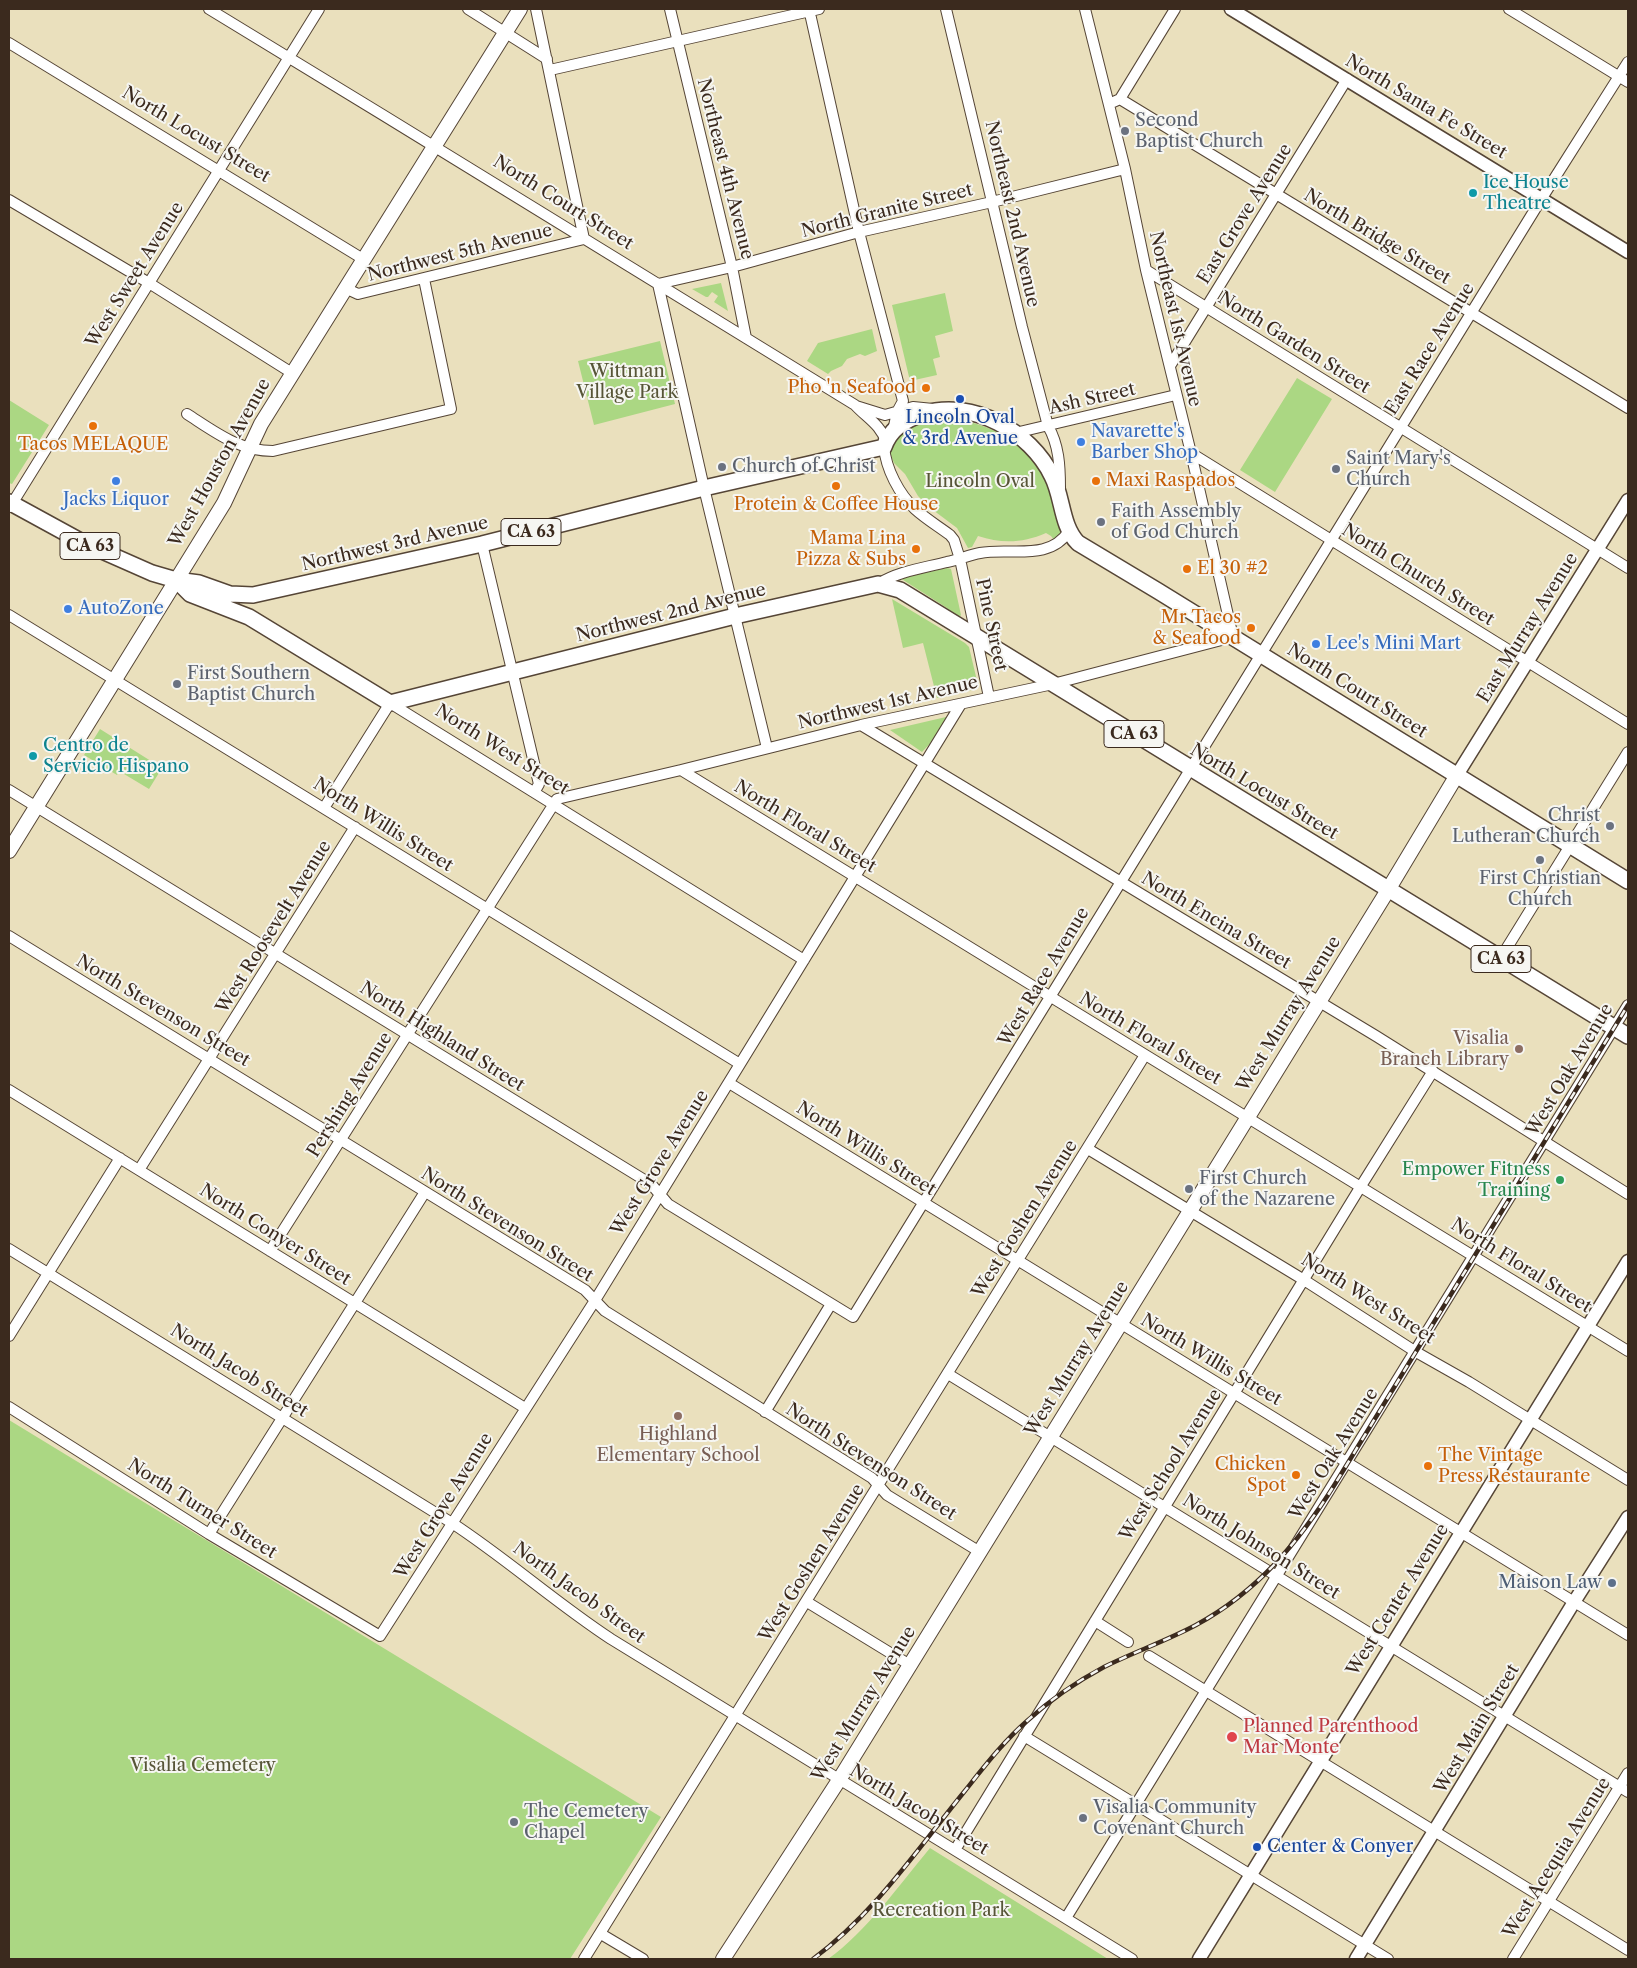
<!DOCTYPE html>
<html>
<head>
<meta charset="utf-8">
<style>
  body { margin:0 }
  #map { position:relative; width:1637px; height:1968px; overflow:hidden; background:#eae0bd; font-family:"Libre Caslon Text",serif }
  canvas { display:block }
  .frame { position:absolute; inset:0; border:10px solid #3b2a1e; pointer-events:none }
</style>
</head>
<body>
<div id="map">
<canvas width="1637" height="1968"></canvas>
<div class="frame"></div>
</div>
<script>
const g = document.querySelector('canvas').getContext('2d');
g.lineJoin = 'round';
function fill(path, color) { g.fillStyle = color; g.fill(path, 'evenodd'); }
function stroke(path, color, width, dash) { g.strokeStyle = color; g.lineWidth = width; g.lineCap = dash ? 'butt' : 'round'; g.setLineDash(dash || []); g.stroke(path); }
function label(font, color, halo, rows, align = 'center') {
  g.font = font + ' "Libre Caslon Text",serif'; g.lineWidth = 4; g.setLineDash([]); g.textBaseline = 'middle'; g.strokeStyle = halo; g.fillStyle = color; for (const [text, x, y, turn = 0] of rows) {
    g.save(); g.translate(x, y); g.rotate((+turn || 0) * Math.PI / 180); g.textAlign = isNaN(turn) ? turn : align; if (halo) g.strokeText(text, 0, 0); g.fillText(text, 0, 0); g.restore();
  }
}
fill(new Path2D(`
  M 721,283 L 728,311 L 714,302 L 718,296 L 712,292 L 708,297 L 706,297 L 692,289 Z
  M 945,293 L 953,331 L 935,336 L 940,357 L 933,359 L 937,375 L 910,381 L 892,305 Z
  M 872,329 L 877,351 L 865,356 L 860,354 L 847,359 L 842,366 L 831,371 L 828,374 L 807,361 L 818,343 Z
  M 660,341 L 675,404 L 594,425 L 578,361 Z
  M 1297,378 L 1332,399 L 1275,492 L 1240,470 Z
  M 9,400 L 49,425 L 12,484 L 9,483 Z
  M 943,417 C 982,421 1026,439 1045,476 C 1049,484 1051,494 1054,502 C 1057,513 1062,524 1060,535 L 1054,540 L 1051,536 L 1046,533 C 1023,543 1002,544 978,536 L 972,547 L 968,548 L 957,528 L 929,507 L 918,496 L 905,474 L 894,463 L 891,456 L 890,449 L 892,442 L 914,421 Z
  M 947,568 L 951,569 L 961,615 L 958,619 L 950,613 L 947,608 L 900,578 Z
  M 892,599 L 965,643 L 969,647 L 978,685 L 976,689 L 937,698 L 923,643 L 903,648 Z
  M 946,717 L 947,722 L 940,733 L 922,752 L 890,730 Z
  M 100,729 L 162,768 L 149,789 L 119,771 L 117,775 L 84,755 Z
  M 9,1420 L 661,1817 L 570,1959 L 9,1959 Z
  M 930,1848 L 1108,1959 L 828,1959 C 866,1932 900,1884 930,1848 Z`), '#abd783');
const minor = new Path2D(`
  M 209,9 C 425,140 640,273 855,405 C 867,418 881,425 886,442
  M 468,9 L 547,59
  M 670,9 L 732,267 L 746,338
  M 809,9 L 859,232 L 903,401 L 897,412 L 893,431
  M 946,9 L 1022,327 L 1048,426 C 1059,445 1060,466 1060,488
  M 1509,9 L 1628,82
  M 9,43 L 363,259
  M 550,70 L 819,9
  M 1120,99 L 1175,9
  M 1109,104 L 1120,99 L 1628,408
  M 9,200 L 149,283 L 292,373
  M 1146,270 L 1628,568
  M 345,288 L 358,294 L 584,239 L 536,9
  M 1170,366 L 1347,79
  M 856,406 L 885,415 L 913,407 L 933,409
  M 187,414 C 215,432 239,451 273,451 L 451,409 L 424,279
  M 1015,433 L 1176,395
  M 884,447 C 886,469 899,494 915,509 C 926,519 938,526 950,535 L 954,540 L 960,559 L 989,697
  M 1191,453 L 1628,724
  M 10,507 L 319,9
  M 482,544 L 539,784 L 535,791
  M 878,584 C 899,571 924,568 947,562 C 958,560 969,555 980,553 C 1010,547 1049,562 1069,531
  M 9,615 L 740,1064
  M 861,725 L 1376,1036 L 1628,1194
  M 767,748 L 704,488 L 658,284 L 732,267 L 859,232 L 992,202 L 1125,169
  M 681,770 L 1628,1351
  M 9,790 L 651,1184 L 668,1204 L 853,1317 L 1542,198 L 1628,62
  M 324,808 L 390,703 L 804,960
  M 9,936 L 585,1290 L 605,1311 L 872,1478 L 887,1495 L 980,1552
  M 1500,959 L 1628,752
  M 729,1083 L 1628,1635
  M 9,1090 L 525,1408
  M 1088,1149 L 1304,1280 L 1416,1352 L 1469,1382 L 1628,1480
  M 139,1170 L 355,827
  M 9,1249 L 452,1523 C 507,1559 556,1603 611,1639 L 1132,1959
  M 270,1251 L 557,799 L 681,770 L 861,725 L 1053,684 L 1233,637 L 1191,453 L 1146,270 L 1125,169 L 1085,9
  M 9,1336 L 120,1158
  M 948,1374 L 1628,1792
  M 9,1407 L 209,1534 L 380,1636 L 594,1302 L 961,704
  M 765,1412 L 831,1304
  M 209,1534 L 425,1192
  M 807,1602 L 910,1665
  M 1095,1621 L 1128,1642
  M 1149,1656 L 1628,1950
  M 1024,1736 L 1388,1959
  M 955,1850 L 1361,1186 L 1433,1071
  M 1066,1918 L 1628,1005
  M 601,1934 L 643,1959
  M 584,1959 L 1145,1055
  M 1513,1959 L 1628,1773`);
const tertiary = new Path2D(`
  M 1231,9 L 1628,252
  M 1457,775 L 1628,500
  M 1199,1959 L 1628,1261
  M 1356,1959 L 1574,1602 L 1628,1517`);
const secondary = new Path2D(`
  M 9,851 L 224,503 L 261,424 L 520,9
  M 723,1959 L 839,1780 L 910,1665 L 1388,890 L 1457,775`);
const primary = new Path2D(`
  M 9,502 L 84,543 L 152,573 L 176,580 L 199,583 L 230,594 L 253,595 L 482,544 L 704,488 L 884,447 C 890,429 906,419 923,414 C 972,398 1031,432 1052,476 C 1063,497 1061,526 1078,543 L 1158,591 L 1628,881
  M 176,580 L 190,594 L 249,617 L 390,703 L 735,616 L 878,584 L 900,590 L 1628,1036`);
stroke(minor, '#554536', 12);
stroke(tertiary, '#554536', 15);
stroke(secondary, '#554536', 16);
stroke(primary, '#554536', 18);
stroke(minor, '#fff', 10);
stroke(tertiary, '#fff', 12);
stroke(secondary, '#fff', 14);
stroke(primary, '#fff', 15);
const rail = new Path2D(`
  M 813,1959 C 874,1914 917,1850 964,1792 C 984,1767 1003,1742 1027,1721 C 1050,1700 1076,1682 1104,1667 C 1134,1652 1166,1641 1196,1625 C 1257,1592 1299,1542 1335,1484 L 1628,1005`);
stroke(rail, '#3b2a1e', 4.5);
stroke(rail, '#f6f6f2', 2.5, [8]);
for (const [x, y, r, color] of [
  [1125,131,5,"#6b7280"],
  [1473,193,5,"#0f9aa8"],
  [926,388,5,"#e8710a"],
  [960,399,5,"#1a4fb4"],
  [93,426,5,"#e8710a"],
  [1081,442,5,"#3f7fe0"],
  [722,467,5,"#6b7280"],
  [1336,469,5,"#6b7280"],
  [116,481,5,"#3f7fe0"],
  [1096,481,5,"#e8710a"],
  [836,486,5,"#e8710a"],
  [1101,522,5,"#6b7280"],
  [916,549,5,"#e8710a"],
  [1187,569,5,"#e8710a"],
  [68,609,5,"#3f7fe0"],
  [1251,628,5,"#e8710a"],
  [1316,644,5,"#3f7fe0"],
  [177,684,5,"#6b7280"],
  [33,756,5,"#0f9aa8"],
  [1610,826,5,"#6b7280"],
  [1540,860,5,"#6b7280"],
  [1519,1049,5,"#8d6e63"],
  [1560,1180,5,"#2e9e5b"],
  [1189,1189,5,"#6b7280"],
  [678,1416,5,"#8d6e63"],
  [1428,1466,5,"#e8710a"],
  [1296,1475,5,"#e8710a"],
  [1612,1583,5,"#5c6f8a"],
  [1232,1737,6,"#e0444e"],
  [1083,1818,5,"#6b7280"],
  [514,1822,5,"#6b7280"],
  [1257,1847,5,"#1a4fb4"]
]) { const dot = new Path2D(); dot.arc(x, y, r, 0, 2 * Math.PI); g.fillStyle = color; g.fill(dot); stroke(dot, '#f6f6f2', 2); }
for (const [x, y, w] of [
  [531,532,60],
  [90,546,60],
  [1134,734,60],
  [1501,959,60]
]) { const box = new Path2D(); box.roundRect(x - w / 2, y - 13.5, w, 27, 4); g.fillStyle = '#f6f6f2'; g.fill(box); stroke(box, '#3b2a1e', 1); }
label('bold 16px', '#3b2a1e', null, [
  ["CA 63",531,532],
  ["CA 63",90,546],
  ["CA 63",1134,734],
  ["CA 63",1501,959]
]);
label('18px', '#3b2a1e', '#f6f6f2', [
  ["North Santa Fe Street",1426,107,31],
  ["North Locust Street",196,135,31],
  ["Northeast 4th Avenue",725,169,76],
  ["North Court Street",563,203,32],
  ["North Granite Street",887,211,-14],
  ["Northeast 2nd Avenue",1012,214,77],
  ["East Grove Avenue",1245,214,-58],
  ["North Bridge Street",1377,237,31],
  ["Northwest 5th Avenue",460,253,-14],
  ["West Sweet Avenue",135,275,-58],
  ["Northeast 1st Avenue",1175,319,77],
  ["North Garden Street",1294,343,32],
  ["East Race Avenue",1430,349,-58],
  ["Ash Street",1092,399,-13],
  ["West Houston Avenue",220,463,-61],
  ["Northwest 3rd Avenue",395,544,-13],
  ["North Church Street",1418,575,32],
  ["Northwest 2nd Avenue",671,613,-14],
  ["Pine Street",991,625,78],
  ["East Murray Avenue",1528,628,-58],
  ["North Court Street",1357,691,32],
  ["Northwest 1st Avenue",888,703,-13],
  ["North West Street",502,750,32],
  ["North Locust Street",1264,792,31],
  ["North Willis Street",383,825,32],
  ["North Floral Street",805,827,31],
  ["North Encina Street",1216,921,31],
  ["West Roosevelt Avenue",274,927,-58],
  ["West Race Avenue",1044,977,-59],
  ["North Stevenson Street",163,1011,31],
  ["West Murray Avenue",1289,1014,-58],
  ["North Highland Street",442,1037,32],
  ["North Floral Street",1150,1039,31],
  ["West Oak Avenue",1570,1070,-59],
  ["Pershing Avenue",350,1095,-58],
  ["North Willis Street",866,1149,32],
  ["West Grove Avenue",660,1163,-58],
  ["West Goshen Avenue",1025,1219,-58],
  ["North Stevenson Street",507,1225,32],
  ["North Conyer Street",275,1235,32],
  ["North Floral Street",1521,1266,32],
  ["North West Street",1368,1299,32],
  ["West Murray Avenue",1077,1359,-58],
  ["North Willis Street",1211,1360,31],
  ["North Jacob Street",239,1371,32],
  ["West Oak Avenue",1334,1454,-58],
  ["North Stevenson Street",871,1462,33],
  ["West School Avenue",1171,1465,-58],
  ["West Grove Avenue",444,1506,-58],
  ["North Turner Street",202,1509,32],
  ["North Johnson Street",1261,1547,32],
  ["West Goshen Avenue",812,1563,-58],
  ["North Jacob Street",579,1593,36],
  ["West Center Avenue",1398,1600,-58],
  ["West Murray Avenue",864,1704,-58],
  ["West Main Street",1477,1729,-59],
  ["North Jacob Street",919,1810,31],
  ["West Acequia Avenue",1557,1858,-58]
]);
label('18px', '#5b616d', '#f6f6f2', [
  ["Second",1135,121],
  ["Baptist Church",1135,142],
  ["Saint Mary's",1346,459],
  ["Church",1346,480],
  ["Church of Christ",732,467],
  ["Faith Assembly",1111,512],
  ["of God Church",1111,533],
  ["First Southern",187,674],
  ["Baptist Church",187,695],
  ["Christ",1600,816,"right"],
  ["Lutheran Church",1600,837,"right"],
  ["First Christian",1540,879,"center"],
  ["Church",1540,900,"center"],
  ["First Church",1199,1179],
  ["of the Nazarene",1199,1200],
  ["Visalia Community",1093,1808],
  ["Covenant Church",1093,1829],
  ["The Cemetery",524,1812],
  ["Chapel",524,1833]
], 'left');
label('18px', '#0d838f', '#f6f6f2', [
  ["Ice House",1483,183],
  ["Theatre",1483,204],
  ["Centro de",43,746],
  ["Servicio Hispano",43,767]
], 'left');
label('18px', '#575537', '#f6f6f2', [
  ["Wittman",627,372],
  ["Village Park",627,393],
  ["Lincoln Oval",980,482],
  ["Visalia Cemetery",203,1766],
  ["Recreation Park",941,1911]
]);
label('18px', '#c56008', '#f6f6f2', [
  ["Pho 'n Seafood",916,388],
  ["Tacos MELAQUE",93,445,"center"],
  ["Maxi Raspados",1106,481,"left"],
  ["Protein & Coffee House",836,505,"center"],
  ["Mama Lina",906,539],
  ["Pizza & Subs",906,560],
  ["El 30 #2",1197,569,"left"],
  ["Mr Tacos",1241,618],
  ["& Seafood",1241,639],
  ["The Vintage",1438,1456,"left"],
  ["Press Restaurante",1438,1477,"left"],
  ["Chicken",1286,1465],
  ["Spot",1286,1486]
], 'right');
label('18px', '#164399', '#f6f6f2', [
  ["Lincoln Oval",960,418],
  ["& 3rd Avenue",960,439],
  ["Center & Conyer",1267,1847,"left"]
]);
label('18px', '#366cbe', '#f6f6f2', [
  ["Navarette's",1091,432],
  ["Barber Shop",1091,453],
  ["Jacks Liquor",116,500,"center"],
  ["AutoZone",78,609],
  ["Lee's Mini Mart",1326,644]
], 'left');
label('18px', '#785e54', '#f6f6f2', [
  ["Visalia",1509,1039],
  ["Branch Library",1509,1060],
  ["Highland",678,1435,"center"],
  ["Elementary School",678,1456,"center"]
], 'right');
label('18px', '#27864d', '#f6f6f2', [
  ["Empower Fitness",1550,1170],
  ["Training",1550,1191]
], 'right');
label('18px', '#4e5e75', '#f6f6f2', [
  ["Maison Law",1602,1583]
], 'right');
label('18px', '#be3a42', '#f6f6f2', [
  ["Planned Parenthood",1243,1727],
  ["Mar Monte",1243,1748]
], 'left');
</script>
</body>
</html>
